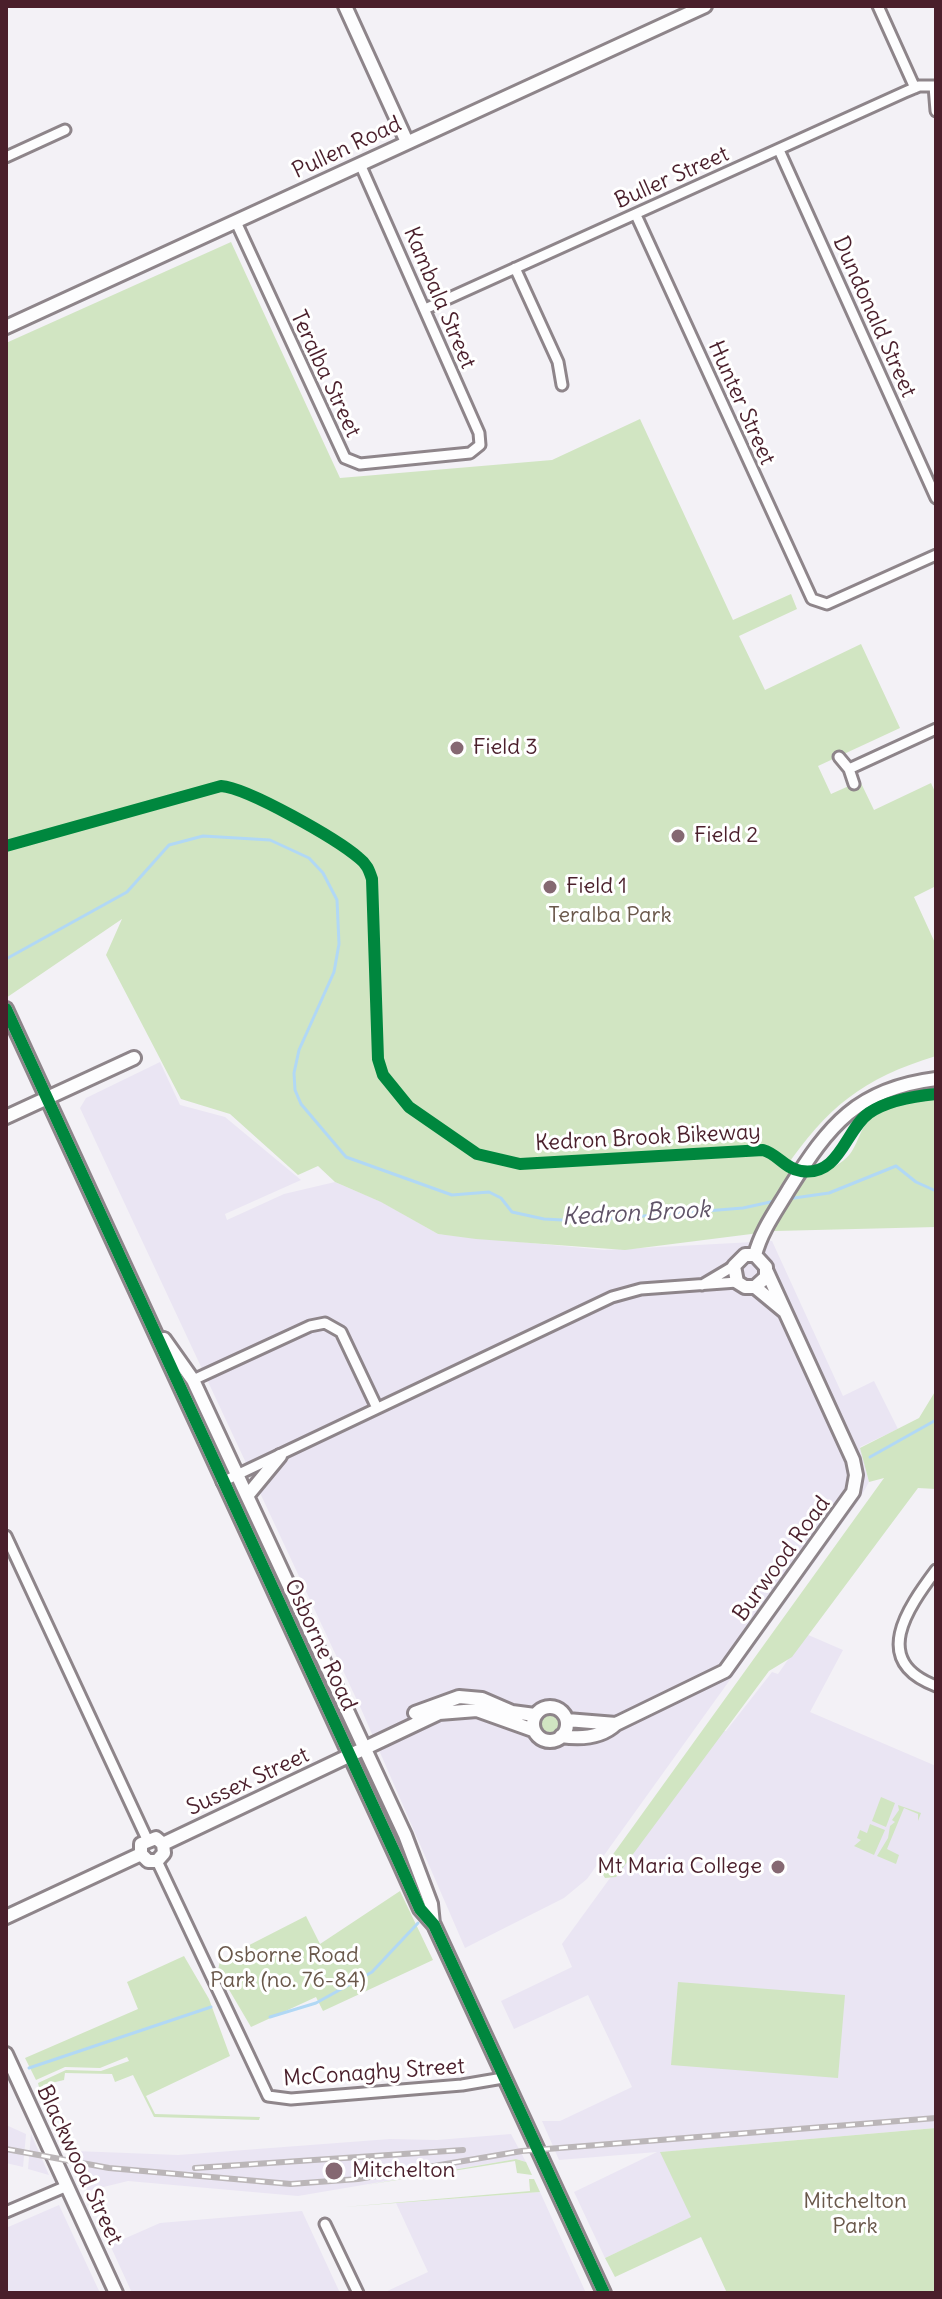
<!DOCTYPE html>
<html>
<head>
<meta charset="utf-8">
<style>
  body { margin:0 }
  #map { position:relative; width:942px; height:2299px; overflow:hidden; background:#f3f1f6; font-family:Delius,sans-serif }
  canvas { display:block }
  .frame { position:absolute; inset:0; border:8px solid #4a1f2b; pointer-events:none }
</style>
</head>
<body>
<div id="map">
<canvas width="942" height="2299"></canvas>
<div class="frame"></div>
</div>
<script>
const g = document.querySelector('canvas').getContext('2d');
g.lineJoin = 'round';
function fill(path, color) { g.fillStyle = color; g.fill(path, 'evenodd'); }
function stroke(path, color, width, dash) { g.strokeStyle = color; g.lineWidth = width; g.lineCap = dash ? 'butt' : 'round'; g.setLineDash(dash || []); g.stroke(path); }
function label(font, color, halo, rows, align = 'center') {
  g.font = font + ' Delius,sans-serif'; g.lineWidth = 6; g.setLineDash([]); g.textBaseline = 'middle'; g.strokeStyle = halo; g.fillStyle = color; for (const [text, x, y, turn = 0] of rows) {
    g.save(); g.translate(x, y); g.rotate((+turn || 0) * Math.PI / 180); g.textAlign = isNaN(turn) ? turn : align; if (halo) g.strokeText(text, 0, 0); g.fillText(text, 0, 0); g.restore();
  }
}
fill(new Path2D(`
  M 160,1062 L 180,1105 L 225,1117 L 301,1180 L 225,1214 L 227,1220 L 284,1194 L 335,1182 L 382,1202 L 438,1234 L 604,1250 L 772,1241 L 843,1396 L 874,1381 L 898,1429 L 860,1447 L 869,1482 L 859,1500 L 587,1879 L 564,1898 L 465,1948 L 362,1711 L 80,1108 L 86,1098 Z
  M 806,1634 L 843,1650 L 810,1712 L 936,1766 L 936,2128 L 661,2152 L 692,2217 L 605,2258 L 574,2192 L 657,2152 L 559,2160 L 542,2121 L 560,2121 L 632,2087 L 588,1995 L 514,2029 L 501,2001 L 572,1967 L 562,1944 L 717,1731 L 726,1731 L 772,1672 L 778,1674 Z
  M 6,2125 L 26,2134 L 23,2167 L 6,2163 Z
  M 31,2134 L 49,2175 L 28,2169 Z
  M 511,2134 L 526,2162 L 516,2159 L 298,2196 L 128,2181 L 87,2191 L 75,2151 L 178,2155 L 390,2139 L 437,2140 Z
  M 540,2192 L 586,2293 L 383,2293 L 428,2272 L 396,2203 Z
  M 59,2205 L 100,2293 L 6,2293 L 6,2228 Z
  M 302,2211 L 340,2293 L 132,2293 L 110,2245 L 160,2223 Z`), '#eae5f3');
fill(new Path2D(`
  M 231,242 L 340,478 L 552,460 L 640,419 L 733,620 L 791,594 L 797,609 L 739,636 L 765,690 L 861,644 L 900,728 L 818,766 L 831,794 L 860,781 L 874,810 L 931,783 L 936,794 L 936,886 L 914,897 L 936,945 L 936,1056 C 863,1078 827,1107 784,1170 C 805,1180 839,1171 852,1151 C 859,1140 861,1127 871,1118 C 888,1103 914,1099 936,1097 L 936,1227 L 775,1231 L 625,1250 L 476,1239 L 438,1234 L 381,1202 L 335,1182 L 318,1166 L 298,1175 L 230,1114 L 181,1099 L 106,955 L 122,919 L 6,998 L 6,343 Z
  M 936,1390 L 936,1489 L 918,1488 L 792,1657 L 769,1671 L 616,1877 L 605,1878 L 601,1871 L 884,1478 L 869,1482 L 860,1448 L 919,1418 Z
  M540 1724a10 10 0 1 1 20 0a10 10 0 1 1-20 0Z
  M 881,1797 L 895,1803 L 886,1827 L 872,1821 Z
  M 898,1805 L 921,1813 L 918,1821 L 918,1814 L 904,1808 L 887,1849 L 899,1855 L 896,1864 L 877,1856 L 888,1838 L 890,1826 L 895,1822 L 892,1820 L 899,1810 Z
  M 870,1824 L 885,1830 L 874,1855 L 854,1846 L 861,1840 L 857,1838 L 860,1830 L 867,1833 Z
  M 400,1891 L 433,1960 L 323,2011 L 316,1997 L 251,2027 L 218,1971 L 220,1960 L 306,1916 L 320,1944 Z
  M 184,1956 L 209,1999 L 230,2056 L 146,2096 L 155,2114 L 260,2117 L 259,2120 L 154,2117 L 133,2075 L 115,2082 L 112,2074 L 65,2073 L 64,2080 L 43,2085 L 44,2090 L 40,2092 L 38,2083 L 66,2070 L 101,2071 L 129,2061 L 127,2057 L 100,2068 L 65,2067 L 36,2080 L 25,2058 L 138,2009 L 127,1982 Z
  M 678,1982 L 845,1995 L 838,2078 L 671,2065 Z
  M 936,2128 L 936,2293 L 727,2293 L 701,2237 L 615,2277 L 605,2258 L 691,2217 L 660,2152 Z
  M 516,2159 L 526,2162 L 532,2175 L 517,2173 L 515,2161 L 366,2185 Z
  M 529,2179 L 534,2179 L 540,2192 L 344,2207 L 530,2191 Z`), '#d1e5c2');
stroke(new Path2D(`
  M 6,959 L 127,892 L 169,845 L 203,836 L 270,840 L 309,858 L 323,873 L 337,900 L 339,944 L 334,972 L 299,1050 L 294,1073 L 295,1090 L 301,1104 L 346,1157 L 452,1195 L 489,1192 L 501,1198 L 512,1212 L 544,1219 L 581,1221 L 743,1208 L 775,1201
  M 787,1199 L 829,1193 L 896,1166 L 916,1182 L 936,1191
  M 870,1457 L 936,1420
  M 270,2017 L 316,2003 L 372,1972 L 418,1923
  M 29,2068 L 211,2007`), '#b1d8f5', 3);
const street = new Path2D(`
  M 878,6 L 915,88
  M 934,86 L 936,111
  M 779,150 L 936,498
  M 6,157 L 65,130
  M 636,215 L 812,599 L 827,604 L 936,555
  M 236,222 L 345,458 L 360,464 L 470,453 L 480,445 L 479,433 L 360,164
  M 515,268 L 558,362 L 562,385
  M 425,309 L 905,92 L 919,86 L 936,86
  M 839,757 L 849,769 L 854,784
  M 849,769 L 936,729
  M 702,1285 L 734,1266
  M 193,1380 L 310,1326 L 325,1323 L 341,1332 L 377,1408
  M 222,1482 L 612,1297 L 641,1289 L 737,1282
  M 6,1536 L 147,1839
  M 936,1570 C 907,1609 870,1661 936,1686
  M 157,1861 L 268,2096 L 291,2099 L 462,2085 L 503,2078
  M 6,2212 L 67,2186
  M 325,2224 L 358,2293`);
const secondary = new Path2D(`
  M 345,6 L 407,142
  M 6,327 L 705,6
  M 6,1009 L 398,1860 L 420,1909 L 434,1925 L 604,2293
  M 6,1117 L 134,1058
  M 755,1255 C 761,1231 776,1211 789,1189 C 829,1125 857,1089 936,1079
  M 755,1287 L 766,1277 L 766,1267 L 755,1255 L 745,1255 L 734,1266 L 737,1282 L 745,1287 L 755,1287 L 784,1311
  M 164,1339 L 193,1380 L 405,1835 L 431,1904 L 433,1924
  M 247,1496 L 280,1456
  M533 1724a17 17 0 1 1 34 0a17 17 0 1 1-34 0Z
  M 415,1713 L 459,1697 L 482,1699 L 512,1712 L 535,1715
  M 567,1720 L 616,1724
  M 561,1736 C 581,1739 601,1738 616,1724 L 725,1671 L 853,1492 L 856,1475 L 853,1460 L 767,1272
  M 163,1844 L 439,1713 L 477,1710 L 533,1730
  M 141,1854 L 148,1861 L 157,1861 L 164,1853 L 163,1844
  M 141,1854 L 141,1844 L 156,1838 L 163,1844
  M 6,1917 L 141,1854
  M 6,2054 L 116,2293`);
stroke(street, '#8e858a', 15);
stroke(secondary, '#8e858a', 18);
stroke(street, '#fdfdfe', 9);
stroke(secondary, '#fdfdfe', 12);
const rail = new Path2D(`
  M 6,2149 L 109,2168 L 291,2184 L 358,2179 L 522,2151 L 936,2118
  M 195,2168 L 463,2150`);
stroke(rail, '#bbb6b8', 6);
stroke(rail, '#fff', 3, [9]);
stroke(new Path2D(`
  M 6,846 L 221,786 C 248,788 337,839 359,858 C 367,864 369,870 372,879 L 378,1059 L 383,1075 L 409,1107 L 477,1154 L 520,1164 L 763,1150 C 778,1154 785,1169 801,1171 C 840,1177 845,1130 869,1113 C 888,1100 915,1096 936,1094
  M 6,1009 L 398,1860 L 420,1909 L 434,1925 L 604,2293`), '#00873e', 12);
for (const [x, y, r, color] of [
  [457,748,8,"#856872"],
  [678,836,8,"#856872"],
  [550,887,8,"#856872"],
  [778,1867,8,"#856872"],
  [334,2171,10,"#856872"]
]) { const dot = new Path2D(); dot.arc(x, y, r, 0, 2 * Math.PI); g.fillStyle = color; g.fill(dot); stroke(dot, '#fff', 3); }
label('22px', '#4a1f2b', '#fff', [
  ["Pullen Road",347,148,-25],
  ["Buller Street",672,178,-24],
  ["Kambala Street",439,298,67],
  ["Dundonald Street",874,317,66],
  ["Teralba Street",325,374,65],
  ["Hunter Street",741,403,66],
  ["Kedron Brook Bikeway",648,1138,-3],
  ["Burwood Road",782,1559,-54],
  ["Osborne Road",320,1645,65],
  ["Sussex Street",248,1782,-25],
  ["McConaghy Street",374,2073,-4],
  ["Blackwood Street",79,2165,65]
]);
label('22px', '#4a1f2b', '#fff', [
  ["Field 3",473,748],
  ["Field 2",694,836],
  ["Field 1",566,887],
  ["Mt Maria College",762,1867,"right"],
  ["Mitchelton",352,2171]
], 'left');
label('22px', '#6a584b', '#fff', [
  ["Teralba Park",610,916],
  ["Osborne Road",288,1956],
  ["Park (no. 76-84)",288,1981],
  ["Mitchelton",855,2202],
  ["Park",855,2227]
]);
label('italic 24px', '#605468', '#fff', [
  ["Kedron Brook",636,1214,-3]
]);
</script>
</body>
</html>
